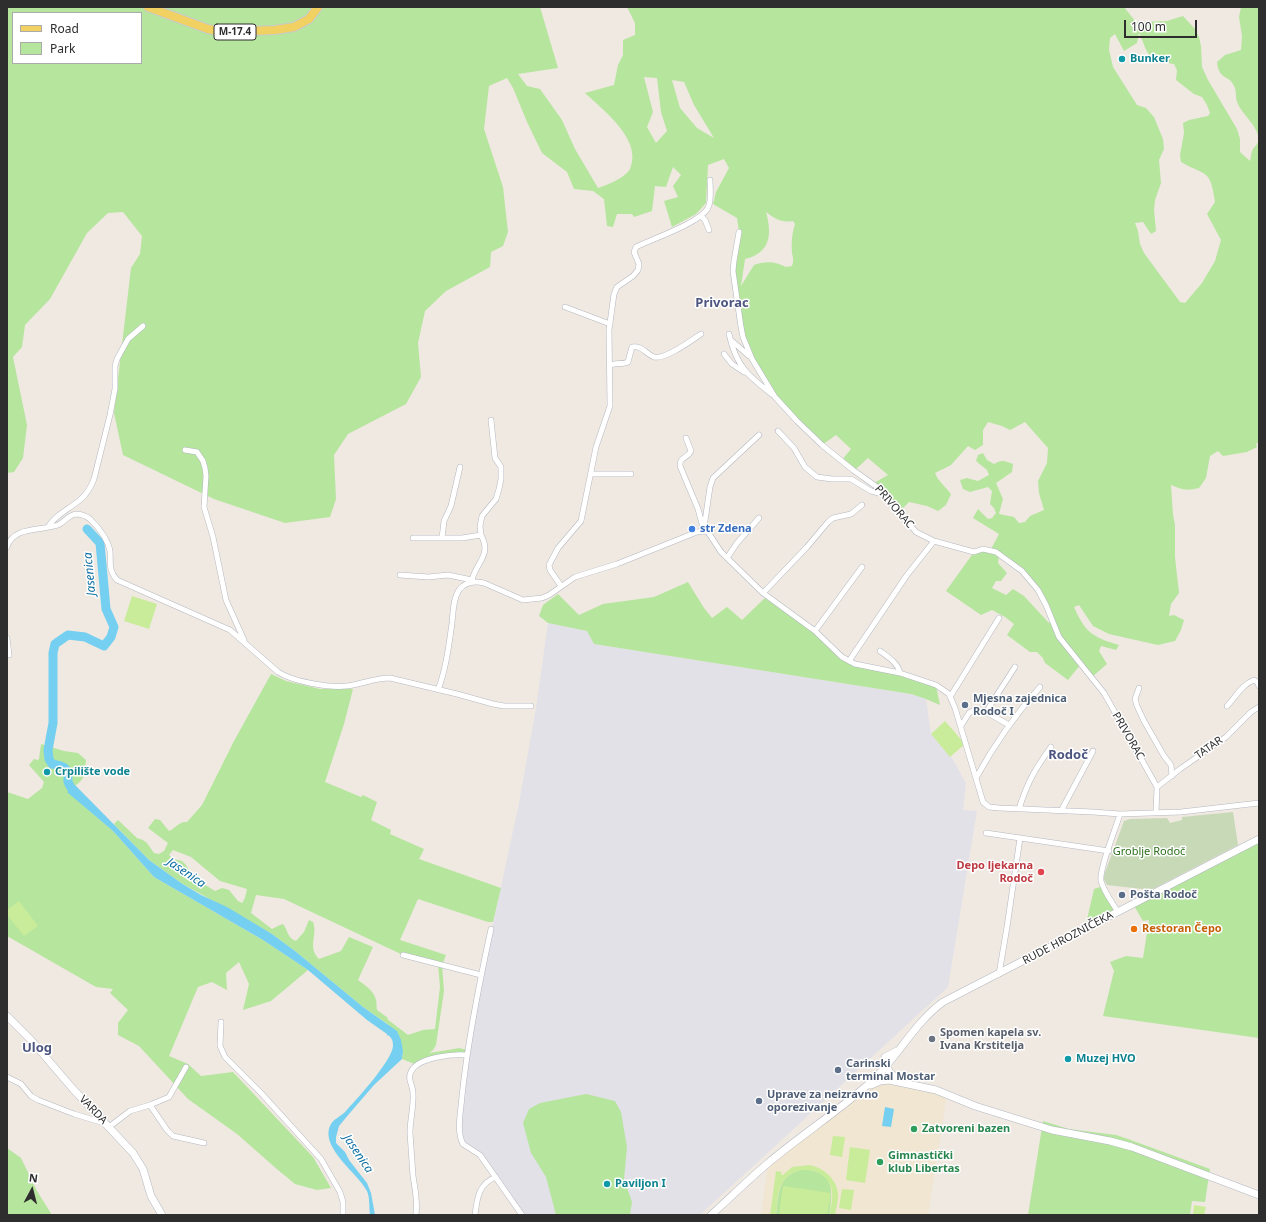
<!DOCTYPE html>
<html>
<head>
<meta charset="utf-8">
<style>
  body { margin:0 }
  #map { position:relative; width:1266px; height:1222px; overflow:hidden; background:#efe9e1; font-family:"Noto Sans",sans-serif }
  canvas { display:block }
  .frame { position:absolute; inset:0; border:8px solid #2e2e2e; pointer-events:none }
  .legend { position:absolute; left:12px; top:12px; width:130px; height:52px; box-sizing:border-box; background:#fff; border:1px solid #ababab; margin:0; padding:5px 7px; list-style:none; font-size:12px; color:#2e2e2e }
  .legend li { display:flex; align-items:center; gap:8px; height:20px }
  .legend b { width:20px; border:1px solid #ababab }
  .north { position:absolute; left:12px; top:1170px; width:40px; height:40px; -webkit-text-stroke:3px #fff; paint-order:stroke; rotate:7deg; font-size:11px; font-weight:700; line-height:16px; text-align:center; color:#2e2e2e }
  .north::after { content:''; display:block; margin:auto; width:14px; height:18px; background:#2e2e2e; clip-path:polygon(50% 0,100% 100%,50% 72%,0 100%) }
  .scale { position:absolute; left:1124px; top:20px; width:73px; height:18px; box-sizing:border-box; border:2px solid #2e2e2e; border-top:0; padding-left:5px; font-size:12px; line-height:14px; white-space:nowrap; color:#2e2e2e; -webkit-text-stroke:3px #fff; paint-order:stroke }
</style>
</head>
<body>
<div id="map">
<canvas width="1266" height="1222"></canvas>
<div class="frame"></div>
<ul class="legend">
<li><b style="height:5px;background:#f2d163"></b>Road</li>
<li><b style="height:11px;background:#b6e59e"></b>Park</li>
</ul>
<div class="north">N</div>
<div class="scale">100 m</div>
</div>
<script>
const g = document.querySelector('canvas').getContext('2d');
g.lineJoin = 'round';
function fill(path, color) { g.fillStyle = color; g.fill(path, 'evenodd'); }
function stroke(path, color, width, dash) { g.strokeStyle = color; g.lineWidth = width; g.lineCap = dash ? 'butt' : 'round'; g.setLineDash(dash || []); g.stroke(path); }
function label(font, color, halo, rows, align = 'center') {
  g.font = font + ' "Noto Sans",sans-serif'; g.lineWidth = 3; g.setLineDash([]); g.textBaseline = 'middle'; g.strokeStyle = halo; g.fillStyle = color; for (const [text, x, y, turn = 0] of rows) {
    g.save(); g.translate(x, y); g.rotate((+turn || 0) * Math.PI / 180); g.textAlign = isNaN(turn) ? turn : align; if (halo) g.strokeText(text, 0, 0); g.fillText(text, 0, 0); g.restore();
  }
}
fill(new Path2D(`
  M 548,623 L 587,631 L 594,644 L 911,694 L 926,699 L 931,734 L 952,758 L 966,783 L 963,810 L 977,811 L 948,987 L 700,1215 L 525,1215 L 479,1151 L 464,1141 L 461,1124 L 466,1061 L 481,980 L 519,803 L 536,708 Z`), '#e3e1e8');
fill(new Path2D(`
  M 880,1081 L 947,1094 L 928,1215 L 761,1215 L 768,1164 L 856,1096 Z`), '#f0e6d1');
fill(new Path2D(`
  M 7,7 L 540,7 L 558,68 L 518,74 L 527,86 L 540,89 L 562,120 L 575,149 L 598,188 C 607,185 625,178 630,169 C 643,140 603,110 585,93 L 614,85 L 618,65 L 623,55 L 623,40 L 635,35 L 635,23 L 627,7 L 1124,7 L 1136,22 L 1167,21 L 1183,16 L 1195,29 L 1199,37 L 1201,46 L 1202,67 L 1208,80 L 1237,129 L 1240,139 L 1240,152 L 1250,161 C 1251,158 1251,152 1253,149 C 1255,146 1257,145 1258,142 C 1261,128 1243,116 1238,104 C 1235,99 1237,91 1234,86 C 1229,74 1219,81 1217,62 L 1225,55 L 1241,50 L 1242,36 L 1239,17 L 1241,7 L 1259,7 L 1259,442 L 1256,444 L 1257,447 L 1247,452 L 1223,456 L 1218,451 L 1210,456 L 1206,478 L 1199,488 C 1186,491 1183,490 1171,485 L 1173,515 L 1175,525 L 1175,557 L 1179,593 L 1171,604 L 1169,616 L 1174,615 L 1184,620 L 1181,630 L 1175,641 L 1158,645 L 1109,634 L 1093,626 L 1079,605 L 1074,607 C 1085,632 1092,637 1119,645 L 1116,650 L 1101,646 L 1099,651 L 1107,664 L 1092,677 L 1081,664 L 1068,680 L 1045,663 L 1043,658 L 1037,652 L 1030,652 L 1007,635 L 1014,624 L 1005,617 L 992,610 L 981,615 L 946,591 L 974,552 L 983,549 L 999,556 L 998,563 L 1007,573 L 1001,581 L 996,581 L 992,588 L 1006,595 L 1013,589 L 1024,596 L 1048,622 L 1052,624 C 1043,599 1033,578 1012,562 C 1004,557 999,552 990,551 L 999,534 L 973,518 L 978,509 L 988,519 L 992,518 L 996,513 L 994,508 L 990,504 L 992,491 L 988,487 L 970,492 L 963,489 L 960,480 L 967,478 L 978,481 L 989,475 L 987,470 L 976,461 L 978,455 L 983,453 L 987,460 L 994,464 C 1002,459 1005,461 1013,464 L 1012,472 L 996,483 L 1003,499 L 999,514 L 1014,517 L 1019,523 L 1025,522 L 1030,516 L 1044,510 L 1039,493 L 1038,481 L 1047,463 L 1048,448 L 1025,422 L 1010,430 L 1002,426 L 988,422 L 983,430 L 983,445 L 975,450 L 968,446 L 951,465 L 935,473 L 938,479 L 951,494 L 946,505 L 938,511 L 927,506 L 909,502 L 900,511 L 874,483 L 888,475 L 868,458 L 856,469 L 842,460 L 851,449 L 836,435 L 822,445 L 797,421 L 775,397 L 752,359 L 747,349 L 741,327 L 734,281 L 734,261 L 739,232 L 737,218 L 713,204 L 716,192 L 729,168 L 724,159 L 708,165 L 706,203 L 696,214 L 672,227 L 664,201 L 678,197 L 673,186 L 681,175 L 673,167 L 666,187 L 655,186 L 652,211 L 634,217 L 632,214 L 617,214 L 613,227 L 607,226 L 604,199 L 593,191 L 574,189 L 567,172 L 542,153 L 527,122 L 513,88 L 507,78 L 489,86 L 484,129 L 503,187 L 508,232 L 503,246 L 491,252 L 490,267 L 446,291 L 425,311 L 418,343 L 421,377 L 406,404 L 348,434 L 334,455 L 336,499 L 330,517 L 285,523 L 214,499 L 123,455 L 114,413 L 131,268 L 140,254 L 142,236 L 123,212 L 108,213 L 87,233 L 50,299 L 25,325 L 22,347 L 13,357 L 27,425 L 23,458 L 14,472 L 7,473 ZM 13,13 L 141,13 L 141,63 L 13,63 ZM 1139,33 C 1150,57 1146,60 1174,64 L 1177,70 L 1176,80 L 1194,94 L 1202,97 L 1207,105 L 1210,113 L 1208,116 L 1189,120 L 1183,123 L 1184,133 L 1180,155 L 1181,162 C 1207,177 1210,168 1215,202 L 1207,214 L 1221,240 L 1215,261 L 1202,283 L 1185,303 L 1180,302 L 1144,253 L 1140,244 L 1138,231 L 1135,223 L 1143,222 L 1151,234 L 1156,231 L 1154,210 L 1155,200 L 1161,183 L 1159,160 L 1164,149 L 1163,139 L 1154,117 L 1146,108 L 1137,105 L 1113,67 L 1109,50 L 1110,38 L 1115,34 L 1124,51 L 1137,43 ZM 644,77 L 657,78 L 661,112 L 667,131 L 656,143 L 647,127 L 653,112 ZM 672,80 L 684,82 L 694,105 L 714,138 L 697,128 L 680,108 ZM 766,212 C 775,219 782,223 793,221 L 795,224 C 792,233 791,243 792,253 C 793,258 794,260 792,266 L 786,267 C 775,261 765,261 754,265 L 741,286 L 745,259 C 771,253 772,234 766,212 Z
  M 688,582 L 704,608 L 712,618 L 727,607 L 742,620 L 766,597 L 814,633 L 845,660 L 899,674 L 936,686 L 940,705 L 926,699 L 911,694 L 594,644 L 587,631 L 548,623 L 539,616 L 543,605 L 558,594 L 579,615 L 603,604 L 654,597 Z
  M 271,674 L 286,681 L 320,689 L 353,689 L 344,724 L 325,782 L 361,797 L 363,795 L 377,802 L 371,820 L 391,830 L 390,834 L 424,849 L 419,859 L 501,888 L 493,922 L 488,922 L 418,899 L 400,940 L 446,955 L 442,965 L 444,991 L 436,1045 L 433,1050 L 429,1053 L 460,1048 L 462,1049 L 468,1049 L 466,1055 L 455,1054 L 417,1065 L 402,1059 L 403,1051 L 389,1025 L 363,1007 L 295,951 L 272,934 L 181,883 L 149,860 L 114,824 L 118,820 L 137,838 L 143,840 L 147,843 L 154,853 L 159,854 L 164,851 L 168,843 L 148,828 L 155,819 L 160,820 L 169,831 C 176,828 179,821 187,822 L 202,805 L 234,741 ZM 173,850 L 191,857 L 220,881 L 247,889 L 245,898 L 242,903 L 238,901 L 229,890 L 222,888 L 215,891 L 194,878 L 186,865 L 182,861 L 173,859 L 169,855 ZM 256,895 L 284,899 L 403,955 L 438,964 L 440,987 L 435,1029 L 423,1030 L 408,1035 L 387,1019 L 388,1018 L 377,1010 C 376,1006 377,1003 376,1000 C 374,991 365,985 358,980 L 373,947 L 349,937 L 341,951 L 319,959 C 307,947 318,936 313,922 L 309,920 L 304,932 L 296,941 C 287,938 288,930 283,924 L 280,925 L 272,929 L 251,913 Z
  M 41,744 L 64,751 L 78,753 L 86,760 C 84,782 83,779 68,792 L 113,831 L 154,877 L 263,940 L 308,970 L 271,1001 L 243,1010 L 249,984 L 239,962 L 226,973 L 227,990 L 212,982 L 198,987 L 169,1056 L 188,1064 L 201,1076 L 233,1072 L 313,1157 L 331,1188 L 317,1190 L 295,1184 L 278,1170 L 237,1134 L 188,1099 L 139,1046 L 118,1035 L 118,1023 L 128,1010 L 110,993 L 113,989 L 96,987 L 7,936 L 7,792 L 28,799 L 42,788 L 44,782 L 29,765 L 34,759 L 38,760 L 39,759 Z
  M 1259,839 L 1259,1038 L 1103,1016 L 1114,971 L 1110,962 L 1126,956 L 1143,958 L 1149,920 L 1143,921 L 1133,904 Z
  M 1103,886 L 1118,912 L 1089,927 L 1086,924 L 1094,889 Z
  M 586,1094 L 615,1101 L 621,1112 L 627,1147 L 624,1179 L 632,1202 L 630,1215 L 556,1215 L 546,1177 L 531,1153 L 523,1123 L 529,1109 L 540,1103 Z
  M 1043,1121 L 1069,1129 L 1116,1135 L 1128,1139 L 1210,1169 L 1205,1202 L 1192,1201 L 1190,1215 L 1028,1215 Z
  M 7,1148 L 21,1158 L 37,1191 L 52,1215 L 7,1215 Z
  M 803,1169 C 835,1172 833,1190 829,1215 L 776,1215 C 779,1192 777,1176 803,1169 Z`), '#b6e59e');
fill(new Path2D(`
  M 1233,812 L 1238,845 L 1151,890 L 1107,885 L 1103,878 L 1124,821 L 1130,819 L 1167,818 L 1170,823 L 1182,820 L 1182,817 Z`), '#c8d9b8');
fill(new Path2D(`
  M 132,596 L 157,604 L 149,629 L 124,621 Z
  M 945,721 L 965,744 L 950,757 L 931,734 Z
  M 19,901 L 38,926 L 24,936 L 7,915 L 7,910 Z
  M 833,1136 L 845,1137 L 842,1157 L 830,1155 Z
  M 850,1147 L 870,1150 L 865,1183 L 846,1180 Z
  M 810,1165 C 823,1168 836,1178 838,1193 C 839,1200 836,1208 835,1215 L 829,1215 C 831,1206 834,1196 831,1187 C 823,1164 789,1164 780,1187 C 777,1195 777,1206 776,1215 L 770,1215 L 776,1171 L 782,1172 L 781,1175 L 783,1175 L 792,1167 Z
  M 783,1186 L 831,1193 L 827,1215 L 779,1215 Z
  M 842,1189 L 854,1190 L 851,1210 L 839,1208 Z
  M 1194,1205 L 1206,1207 L 1204,1215 L 1193,1215 Z`), '#c9ec9a');
fill(new Path2D(`
  M 76,786 L 149,860 L 181,883 L 201,895 L 227,907 L 272,934 L 295,951 L 363,1007 L 397,1031 L 401,1040 L 403,1051 L 402,1059 L 374,1085 L 349,1114 L 339,1126 L 336,1137 L 336,1143 L 345,1152 L 349,1160 L 367,1183 L 371,1193 L 375,1215 L 370,1215 C 369,1207 370,1198 367,1191 C 359,1174 318,1147 331,1124 C 334,1119 341,1116 345,1112 C 356,1100 392,1061 393,1046 C 393,1041 392,1038 388,1035 L 387,1036 L 387,1034 L 367,1020 L 308,970 L 263,940 L 154,877 L 113,831 L 67,792 Z
  M 885,1107 L 894,1109 L 891,1127 L 882,1126 Z`), '#75cff0');
stroke(new Path2D(`
  M 79,796 C 76,793 71,789 69,784 C 67,779 68,782 68,777 C 68,766 61,766 52,764 L 49,759 L 48,750 L 53,723 L 53,653 L 55,644 L 68,635 L 85,637 L 104,646 L 111,637 L 114,627 L 106,609 L 100,543 L 87,529`), '#75cff0', 9);
const street = new Path2D(`
  M 701,216 L 705,220 L 709,230
  M 739,232 L 734,261 L 733,271 L 741,327 L 743,337 L 752,359 L 775,397 L 797,421 L 822,445 L 853,470 L 877,487 L 885,495 L 916,532 L 934,541 L 974,552 L 983,549 L 996,552 L 1022,571 L 1038,590 L 1046,605 L 1059,637 L 1104,693 L 1143,762 L 1157,787 L 1156,813
  M 565,307 L 610,324
  M 729,334 C 736,366 748,376 773,395
  M 731,340 L 749,356
  M 724,354 L 732,364 L 744,372
  M 610,366 C 615,362 622,365 628,362 L 632,347 C 642,345 646,354 654,357 C 665,360 692,340 701,334
  M 778,431 L 794,448 L 805,467 L 817,477 L 832,479 L 851,479 L 871,491 L 882,494
  M 686,438 L 691,451 C 688,458 679,457 680,466 L 698,509 L 704,531 L 708,532 L 721,552 L 763,593 L 815,631 L 842,657 L 855,664 L 900,673 L 936,685 L 949,694 L 955,708 L 983,802 L 989,807 L 999,808 L 1093,812 L 1120,814 L 1181,812 L 1259,803
  M 185,450 L 197,452 L 203,461 L 205,468 L 206,476 L 204,507 L 213,537 L 226,600 L 244,640
  M 591,474 L 631,474
  M 48,527 C 55,515 69,509 80,500 C 87,494 91,487 94,479 L 110,415 L 115,389 L 115,366 L 117,359 L 128,339 L 143,326
  M 704,528 L 710,487 L 713,478 L 759,435
  M 481,535 L 480,526 L 482,516 L 496,499 L 499,489 L 501,479 L 501,467 L 495,458 L 491,420
  M 413,538 L 462,538 L 481,535 C 492,555 477,561 472,580
  M 442,538 L 444,521 L 451,506 L 460,467
  M 7,547 C 13,526 41,531 58,525 C 65,522 68,515 76,514 C 81,514 86,516 90,519 C 98,527 108,540 110,551 C 111,562 108,570 117,580 L 230,630 L 278,672 C 294,682 329,688 347,686 C 362,684 375,678 390,678 L 457,694 L 493,704 L 504,706 L 531,706
  M 727,558 L 737,543 L 759,518
  M 400,575 L 428,577 L 448,575 L 472,580 L 472,581
  M 561,586 L 550,570 L 549,565 L 558,548 L 581,521 L 596,447 L 610,406 L 609,330 L 614,294 L 617,287 L 633,276 L 638,270 L 639,264 L 634,252 L 636,247 C 652,239 700,223 708,208 C 712,200 710,188 710,180
  M 763,593 L 807,547 L 828,522 L 833,518 L 851,514 L 862,505
  M 815,631 L 862,567
  M 7,638 L 9,655
  M 880,651 C 888,657 898,663 900,673
  M 849,661 L 907,575 L 934,541
  M 1139,688 L 1135,699 L 1137,706 L 1144,721 L 1164,756 L 1171,765 L 1172,776
  M 438,690 C 446,669 449,645 452,623 C 453,613 453,599 459,590 C 465,582 475,581 484,583 L 523,600 L 542,598 L 549,595 L 575,577 L 617,564 L 697,532 L 704,531
  M 950,697 L 999,618
  M 1227,706 C 1236,697 1241,685 1254,680 L 1257,682 L 1259,686
  M 986,712 L 1015,667
  M 961,726 L 969,713 L 975,710 L 986,712 L 1009,725
  M 976,778 C 994,745 1015,715 1040,687
  M 1157,787 L 1180,769 L 1226,737 L 1251,712 L 1259,707
  M 1019,809 C 1027,783 1035,769 1051,747
  M 1061,811 L 1093,751
  M 986,833 L 1109,851
  M 1118,912 C 1112,902 1104,892 1101,881 C 1099,869 1116,828 1120,814
  M 491,929 C 479,984 468,1039 462,1096 C 461,1111 456,1131 463,1144 L 480,1155 L 522,1215
  M 403,955 L 481,975
  M 999,974 L 1007,927 L 1020,838
  M 221,1022 L 220,1046 L 225,1057 L 261,1093 L 321,1159 L 340,1192 L 343,1202 L 343,1215
  M 7,1077 L 21,1084 L 31,1096 L 38,1100 L 74,1114 L 104,1123
  M 150,1105 L 167,1130 L 173,1136 L 204,1143
  M 109,1127 L 130,1111 L 150,1105 L 169,1097 L 186,1067
  M 416,1215 C 418,1201 415,1189 413,1176 C 412,1161 411,1147 410,1133 C 410,1119 414,1106 413,1093 C 413,1085 406,1078 412,1070 C 420,1057 453,1054 466,1055
  M 475,1215 C 477,1198 479,1183 496,1177`);
const secondary = new Path2D(`
  M 7,1016 L 31,1040 L 73,1089 L 133,1153 L 143,1169 L 151,1196 L 162,1215
  M 885,1057 L 897,1051
  M 887,1067 L 890,1073 L 900,1080
  M 871,1085 L 880,1081 L 889,1080 L 936,1090 L 975,1106 L 1052,1130 L 1110,1141 L 1132,1147 L 1259,1195
  M 711,1215 C 730,1198 748,1180 767,1164 C 801,1135 839,1111 872,1081 C 898,1057 914,1023 943,1002 L 1259,839`);
const primary = new Path2D(`
  M 148,7 L 208,29 L 225,32 L 275,30 L 294,27 L 309,19 L 318,7`);
stroke(street, '#b4b7c1', 6);
stroke(secondary, '#b4b7c1', 8);
stroke(primary, '#c9c9c9', 10);
stroke(street, '#fff', 5);
stroke(secondary, '#fff', 7);
stroke(primary, '#f2d163', 8);
for (const [x, y, r, color] of [
  [1122,59,4,"#0f9aa8"],
  [692,529,4,"#3f7fe0"],
  [965,705,4,"#5c6f8a"],
  [47,772,4,"#0f9aa8"],
  [1041,872,4,"#e0444e"],
  [1122,895,4,"#5c6f8a"],
  [1134,929,4,"#e8710a"],
  [932,1039,4,"#6b7280"],
  [1068,1059,4,"#0f9aa8"],
  [838,1070,4,"#5c6f8a"],
  [759,1101,4,"#5c6f8a"],
  [914,1129,4,"#2e9e5b"],
  [880,1162,4,"#2e9e5b"],
  [607,1184,4,"#0f9aa8"]
]) { const dot = new Path2D(); dot.arc(x, y, r, 0, 2 * Math.PI); g.fillStyle = color; g.fill(dot); stroke(dot, '#fff', 1.5); }
for (const [x, y, w] of [
  [235,32,42]
]) { const box = new Path2D(); box.roundRect(x - w / 2, y - 8, w, 16, 3); g.fillStyle = '#fff'; g.fill(box); stroke(box, '#2e2e2e', 1); }
label('bold 10px', '#2e2e2e', null, [
  ["M-17.4",235,32]
]);
label('bold 11px', '#0d838f', '#fff', [
  ["Bunker",1130,59],
  ["Crpilište vode",55,772],
  ["Muzej HVO",1076,1059],
  ["Paviljon I",615,1184]
], 'left');
label('11px', '#2e2e2e', '#fff', [
  ["PRIVORAC",894,507,49],
  ["PRIVORAC",1128,736,60],
  ["TATAR",1209,748,-35],
  ["RUDE HROZNIČEKA",1068,938,-28],
  ["VARDA",93,1110,46]
]);
label('bold 11px', '#366cbe', '#fff', [
  ["str Zdena",700,529]
], 'left');
label('bold 11px', '#4e5e75', '#fff', [
  ["Mjesna zajednica",973,699],
  ["Rodoč I",973,712],
  ["Pošta Rodoč",1130,895],
  ["Carinski",846,1064],
  ["terminal Mostar",846,1077],
  ["Uprave za neizravno",767,1095],
  ["oporezivanje",767,1108]
], 'left');
label('11px', '#2c6e1b', '#fff', [
  ["Groblje Rodoč",1149,852]
]);
label('bold 11px', '#be3a42', '#fff', [
  ["Depo ljekarna",1033,866],
  ["Rodoč",1033,879]
], 'right');
label('bold 11px', '#c56008', '#fff', [
  ["Restoran Čepo",1142,929]
], 'left');
label('bold 11px', '#5b616d', '#fff', [
  ["Spomen kapela sv.",940,1033],
  ["Ivana Krstitelja",940,1046]
], 'left');
label('bold 11px', '#27864d', '#fff', [
  ["Zatvoreni bazen",922,1129],
  ["Gimnastički",888,1156],
  ["klub Libertas",888,1169]
], 'left');
label('italic 12px', '#0d6fa3', '#fff', [
  ["Jasenica",90,574,-95],
  ["Jasenica",186,873,34],
  ["Jasenica",358,1154,56]
]);
label('bold 13px', '#4d5680', '#fff', [
  ["Privorac",722,303],
  ["Rodoč",1068,755],
  ["Ulog",37,1048]
]);
</script>
</body>
</html>
